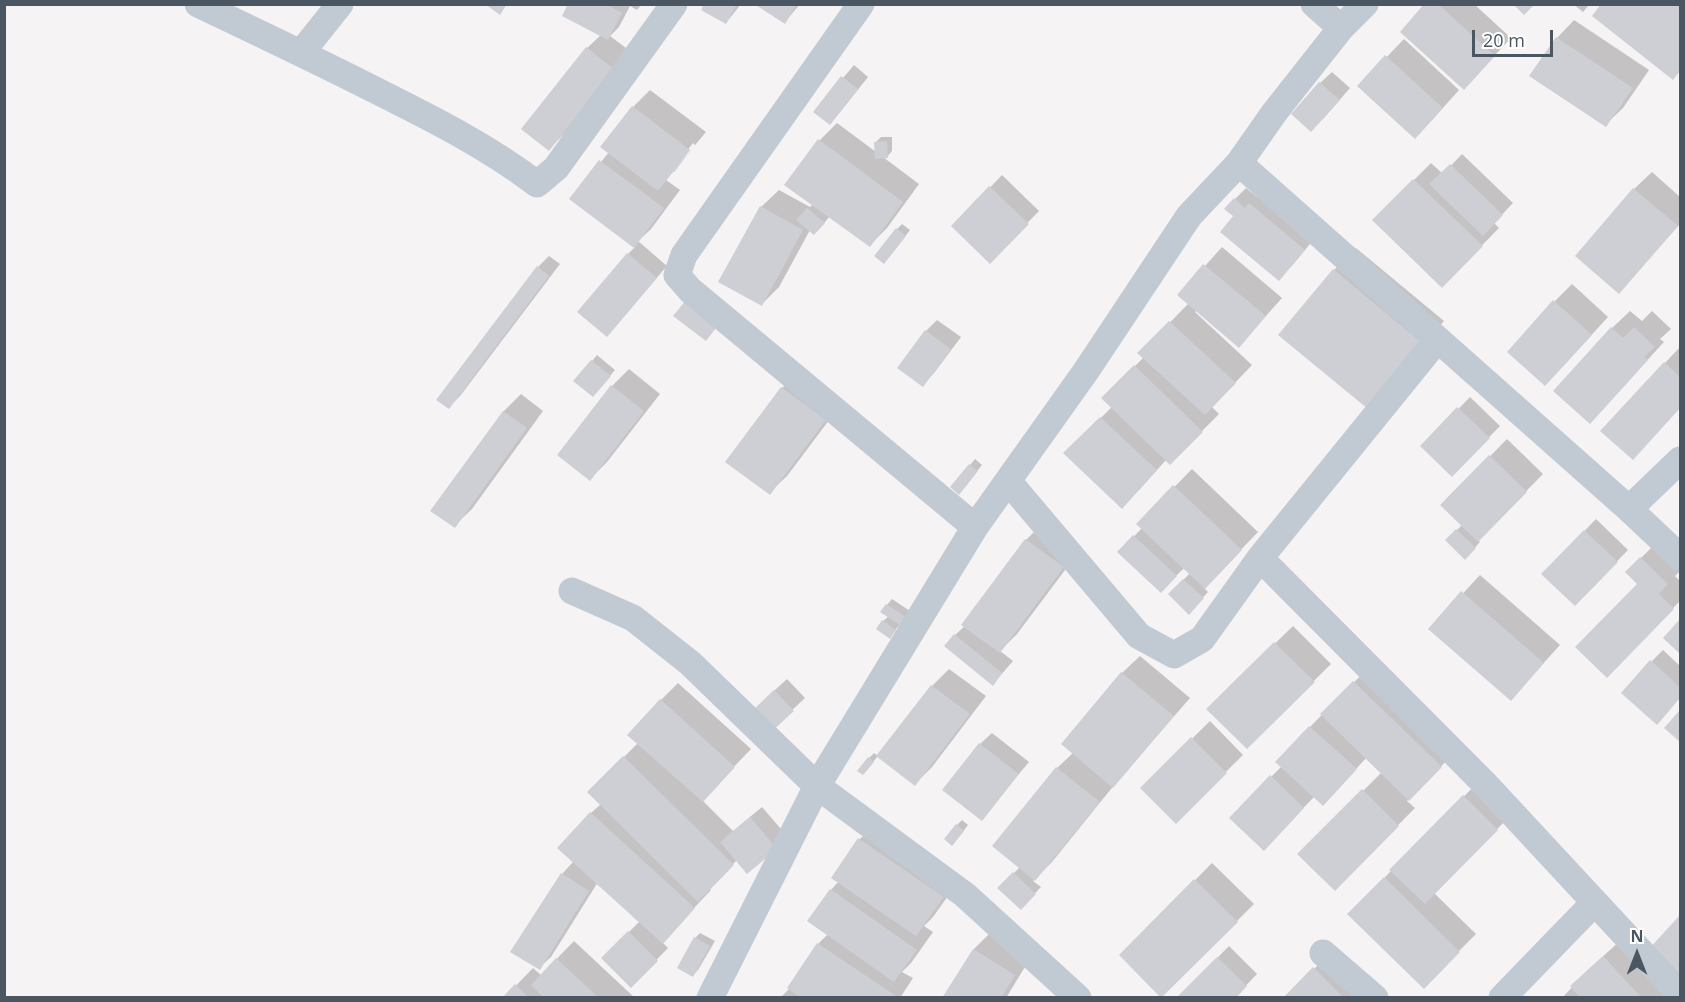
<!DOCTYPE html>
<html>
<head>
<meta charset="utf-8">
<style>
  body { margin:0 }
  #map { position:relative; width:1685px; height:1002px; overflow:hidden; background:#f5f3f3; font-family:"Open Sans",sans-serif }
  canvas { display:block }
  .frame { position:absolute; inset:0; border:6px solid #4a5661; pointer-events:none }
  .north { position:absolute; left:1607px; top:924px; width:60px; height:60px; -webkit-text-stroke:4px #fff; paint-order:stroke; rotate:0deg; font-size:16px; font-weight:700; line-height:24px; text-align:center; color:#4a5661 }
  .north::after { content:''; display:block; margin:auto; width:21px; height:27px; background:#4a5661; clip-path:polygon(50% 0,100% 100%,50% 72%,0 100%) }
  .scale { position:absolute; left:1472px; top:30px; width:81px; height:27px; box-sizing:border-box; border:3px solid #4a5661; border-top:0; padding-left:8px; font-size:18px; line-height:21px; white-space:nowrap; color:#4a5661; -webkit-text-stroke:4px #fff; paint-order:stroke }
</style>
</head>
<body>
<div id="map">
<canvas width="1685" height="1002"></canvas>
<div class="frame"></div>
<div class="north">N</div>
<div class="scale">20 m</div>
</div>
<script>
const g = document.querySelector('canvas').getContext('2d');
g.lineJoin = 'round';
function fill(path, color) { g.fillStyle = color; g.fill(path, 'evenodd'); }
function stroke(path, color, width, dash) { g.strokeStyle = color; g.lineWidth = width; g.lineCap = dash ? 'butt' : 'round'; g.setLineDash(dash || []); g.stroke(path); }
fill(new Path2D(`
  M 569,4 L 642,4 L 637,10 L 630,6 L 619,27 L 610,36 L 630,51 L 566,132 L 549,149 L 587,48 L 601,35 Z
  M 706,4 L 741,4 L 726,23 Z
  M 757,4 L 800,4 L 785,22 Z
  M 1426,4 L 1474,4 L 1511,38 L 1464,88 Z
  M 1573,4 L 1590,4 L 1583,12 Z
  M 1603,4 L 1680,4 L 1680,70 L 1673,78 Z
  M 1574,20 L 1649,70 L 1623,108 L 1605,125 L 1531,76 L 1557,38 Z
  M 1404,39 L 1459,90 L 1432,120 L 1359,86 Z
  M 854,65 L 868,77 L 841,111 L 830,123 L 815,111 Z
  M 1332,72 L 1350,88 L 1323,119 L 1320,83 Z
  M 650,90 L 706,132 L 666,180 L 680,190 L 651,229 L 638,241 L 667,266 L 607,335 L 628,254 L 635,247 L 571,199 L 609,152 L 633,107 ZM 693,143 L 695,145 L 674,172 L 671,172 Z
  M 837,123 L 876,152 L 876,142 L 881,137 L 892,137 L 892,151 L 887,157 L 883,157 L 919,184 L 887,228 L 870,245 L 830,216 L 820,228 L 810,230 L 779,287 L 762,304 L 761,207 L 779,190 L 810,207 L 813,204 L 820,140 Z
  M 1462,154 L 1513,203 L 1494,223 L 1499,228 L 1442,286 L 1374,220 L 1431,163 L 1443,174 Z
  M 1652,172 L 1680,197 L 1680,224 L 1619,292 L 1634,189 Z
  M 1002,175 L 1039,211 L 990,261 L 953,226 Z
  M 1246,188 L 1257,197 L 1262,192 L 1315,238 L 1290,268 L 1235,216 L 1235,199 Z
  M 902,224 L 910,230 L 889,257 L 897,229 Z
  M 1222,247 L 1282,298 L 1239,346 L 1197,310 L 1195,312 L 1252,365 L 1212,407 L 1219,414 L 1170,463 L 1166,460 L 1139,490 L 1065,453 L 1112,407 L 1103,398 L 1144,357 L 1140,353 L 1189,303 L 1179,295 Z
  M 1356,248 L 1444,321 L 1391,385 L 1334,270 Z
  M 549,256 L 560,264 L 460,396 L 449,407 L 538,267 Z
  M 1572,284 L 1608,317 L 1562,367 L 1555,301 Z
  M 1630,311 L 1642,321 L 1652,311 L 1671,329 L 1660,339 L 1664,342 L 1607,404 L 1612,328 Z
  M 937,320 L 961,337 L 934,373 L 923,385 L 926,331 Z
  M 1680,347 L 1680,408 L 1633,458 L 1665,363 Z
  M 597,355 L 615,370 L 598,390 L 592,361 Z
  M 629,369 L 660,394 L 607,462 L 590,479 L 612,386 Z
  M 799,371 L 842,403 L 787,476 L 769,493 L 782,388 Z
  M 521,394 L 543,411 L 472,509 L 454,526 L 432,510 L 504,411 Z
  M 1470,397 L 1500,426 L 1452,475 L 1422,446 Z
  M 1507,439 L 1543,474 L 1478,540 L 1480,542 L 1465,558 L 1447,540 L 1462,525 L 1442,505 Z
  M 975,459 L 982,465 L 964,487 L 952,487 Z
  M 1192,469 L 1258,532 L 1204,588 L 1208,592 L 1189,612 L 1170,594 L 1190,573 L 1184,568 L 1161,591 L 1119,552 L 1142,528 L 1138,524 Z
  M 1596,519 L 1628,550 L 1575,604 L 1543,574 Z
  M 1043,523 L 1080,550 L 1017,634 L 1000,651 L 1013,661 L 993,684 L 955,635 L 965,626 L 1026,540 Z
  M 1658,541 L 1680,562 L 1680,571 L 1675,576 L 1680,581 L 1680,601 L 1607,675 L 1639,584 L 1627,572 Z
  M 1480,575 L 1560,645 L 1511,699 L 1430,629 Z
  M 892,599 L 910,611 L 890,637 L 883,621 L 889,616 L 887,605 Z
  M 1293,626 L 1331,664 L 1247,747 L 1208,709 Z
  M 1663,650 L 1680,666 L 1680,697 L 1668,711 L 1652,661 Z
  M 1140,656 L 1190,698 L 1115,784 L 1052,862 L 1033,881 L 1041,887 L 1021,908 L 999,888 L 1020,867 L 1057,768 L 1073,753 L 1063,744 L 1122,673 Z
  M 1371,665 L 1458,749 L 1407,801 L 1415,808 L 1335,889 L 1300,854 L 1382,772 L 1367,757 L 1335,792 L 1315,796 L 1264,848 L 1271,777 L 1282,766 L 1310,727 Z
  M 949,669 L 986,696 L 932,767 L 915,784 L 878,756 L 932,686 Z
  M 787,679 L 805,698 L 771,730 L 765,699 Z
  M 678,683 L 751,749 L 702,800 L 733,831 L 762,807 L 787,836 L 776,848 L 737,860 L 709,888 L 711,890 L 662,942 L 668,948 L 631,986 L 603,958 L 640,921 L 598,882 L 551,957 L 539,968 L 512,952 L 562,874 L 574,861 L 591,813 L 601,804 L 589,792 L 638,743 L 661,700 Z
  M 1210,721 L 1243,755 L 1176,821 L 1142,788 Z
  M 992,733 L 1029,762 L 981,819 L 980,744 Z
  M 874,753 L 878,756 L 868,768 L 869,758 Z
  M 1481,779 L 1514,812 L 1434,893 L 1476,934 L 1424,986 L 1349,914 Z
  M 962,820 L 968,825 L 958,838 L 957,825 Z
  M 877,822 L 960,879 L 933,917 L 924,926 L 933,932 L 911,963 L 902,972 L 913,978 L 900,998 L 780,998 L 790,988 L 818,944 L 828,934 L 831,890 L 839,881 L 833,877 L 860,839 Z
  M 1212,863 L 1254,904 L 1162,996 L 1121,955 Z
  M 1680,917 L 1680,979 L 1649,951 Z
  M 991,932 L 1031,957 L 1006,998 L 944,998 L 974,949 Z
  M 700,933 L 715,941 L 698,970 L 693,975 L 695,938 Z
  M 1621,940 L 1675,998 L 1562,998 L 1589,969 Z
  M 574,941 L 635,998 L 504,998 L 533,968 L 541,975 Z
  M 1229,946 L 1257,974 L 1234,998 L 1178,998 Z
  M 1326,957 L 1358,989 L 1350,998 L 1285,998 Z`), '#0003');
fill(new Path2D(`
  M 485,4 L 507,4 L 500,15 Z
  M 568,4 L 606,4 L 622,13 L 608,40 L 562,16 Z
  M 704,4 L 737,4 L 726,24 L 701,10 Z
  M 754,4 L 797,4 L 785,24 Z
  M 1424,4 L 1438,4 L 1495,56 L 1464,90 L 1400,32 Z
  M 1513,4 L 1535,4 L 1524,15 Z
  M 1601,4 L 1680,4 L 1680,71 L 1673,80 L 1592,16 Z
  M 1556,37 L 1633,88 L 1606,127 L 1529,76 Z
  M 586,47 L 614,69 L 549,151 L 521,129 Z
  M 1385,55 L 1443,108 L 1415,139 L 1357,86 Z
  M 841,76 L 858,89 L 830,125 L 813,112 Z
  M 1319,82 L 1340,100 L 1311,132 L 1291,114 Z
  M 632,106 L 690,150 L 658,191 L 600,147 Z
  M 818,139 L 903,202 L 870,247 L 784,185 Z
  M 887,141 L 888,158 L 875,159 L 874,142 Z
  M 599,160 L 664,208 L 634,248 L 569,199 Z
  M 1450,164 L 1503,215 L 1483,236 L 1429,184 Z
  M 1413,179 L 1483,246 L 1442,288 L 1372,220 Z
  M 989,186 L 1029,224 L 990,264 L 951,226 Z
  M 1633,188 L 1678,226 L 1619,294 L 1575,256 Z
  M 1234,198 L 1245,208 L 1249,203 L 1305,250 L 1279,281 L 1220,232 L 1233,216 L 1224,209 Z
  M 760,206 L 803,230 L 762,306 L 718,282 Z
  M 807,208 L 825,223 L 814,235 L 796,220 Z
  M 896,228 L 906,236 L 884,264 L 874,256 Z
  M 627,253 L 657,278 L 607,337 L 577,312 Z
  M 1203,264 L 1266,316 L 1239,348 L 1177,295 Z
  M 537,266 L 549,276 L 449,409 L 436,400 Z
  M 1333,269 L 1423,344 L 1368,409 L 1278,335 Z
  M 686,300 L 719,324 L 706,341 L 673,316 Z
  M 1553,300 L 1592,335 L 1545,386 L 1507,352 Z
  M 1169,321 L 1236,383 L 1205,415 L 1137,353 Z
  M 1611,327 L 1623,338 L 1634,327 L 1655,347 L 1644,357 L 1648,360 L 1590,424 L 1553,391 Z
  M 925,330 L 951,349 L 923,387 L 897,368 Z
  M 591,360 L 611,376 L 593,397 L 573,381 Z
  M 1664,362 L 1680,377 L 1680,408 L 1633,460 L 1600,431 Z
  M 1134,365 L 1203,432 L 1170,465 L 1101,398 Z
  M 611,385 L 644,411 L 590,481 L 557,455 Z
  M 781,387 L 826,420 L 770,495 L 725,462 Z
  M 1457,407 L 1490,438 L 1452,477 L 1420,446 Z
  M 503,411 L 527,428 L 455,528 L 430,511 Z
  M 1100,417 L 1157,470 L 1122,509 L 1063,453 Z
  M 1489,455 L 1527,492 L 1478,542 L 1440,505 Z
  M 969,464 L 978,471 L 959,495 L 950,487 Z
  M 1173,485 L 1242,550 L 1205,589 L 1136,524 Z
  M 1456,529 L 1476,548 L 1465,560 L 1445,540 Z
  M 1584,530 L 1618,562 L 1575,606 L 1541,574 Z
  M 1133,535 L 1177,576 L 1161,593 L 1117,552 Z
  M 1025,539 L 1064,567 L 1000,653 L 961,625 Z
  M 1640,557 L 1668,584 L 1659,594 L 1674,609 L 1607,678 L 1575,647 L 1637,584 L 1625,572 Z
  M 1183,579 L 1204,598 L 1189,615 L 1168,594 Z
  M 1461,591 L 1544,663 L 1511,701 L 1428,629 Z
  M 886,604 L 906,617 L 900,625 L 880,612 Z
  M 1680,619 L 1680,654 L 1663,638 Z
  M 882,620 L 896,630 L 890,639 L 876,629 Z
  M 954,634 L 1002,673 L 993,686 L 944,646 Z
  M 1274,642 L 1315,682 L 1247,749 L 1206,709 Z
  M 1650,660 L 1680,687 L 1680,698 L 1657,725 L 1621,693 Z
  M 1121,672 L 1174,716 L 1113,788 L 1061,744 Z
  M 1353,681 L 1442,767 L 1409,801 L 1320,714 Z
  M 931,685 L 970,714 L 915,786 L 876,756 Z
  M 774,690 L 794,711 L 771,732 L 752,711 Z
  M 660,699 L 735,767 L 703,802 L 627,735 Z
  M 1680,710 L 1680,742 L 1664,728 Z
  M 1309,726 L 1357,769 L 1323,806 L 1275,762 Z
  M 1191,737 L 1227,773 L 1176,824 L 1140,788 Z
  M 979,743 L 1019,774 L 982,821 L 942,790 Z
  M 623,756 L 734,865 L 698,902 L 587,792 Z
  M 868,757 L 874,762 L 863,775 L 857,771 Z
  M 1056,767 L 1100,802 L 1035,881 L 992,846 Z
  M 1270,775 L 1304,808 L 1264,851 L 1229,818 Z
  M 1362,789 L 1399,826 L 1335,891 L 1297,854 Z
  M 1463,795 L 1498,830 L 1425,904 L 1389,870 Z
  M 590,812 L 695,908 L 663,944 L 557,848 Z
  M 750,817 L 777,849 L 747,874 L 720,842 Z
  M 956,824 L 964,831 L 952,846 L 944,839 Z
  M 858,838 L 944,897 L 916,936 L 831,878 Z
  M 1013,872 L 1036,894 L 1021,910 L 997,888 Z
  M 561,873 L 589,891 L 540,970 L 510,952 Z
  M 1384,877 L 1460,952 L 1424,989 L 1347,914 Z
  M 1194,879 L 1238,922 L 1161,998 L 1119,955 Z
  M 830,889 L 917,950 L 894,982 L 807,921 Z
  M 1680,915 L 1680,981 L 1647,951 Z
  M 628,931 L 658,961 L 631,988 L 601,958 Z
  M 694,937 L 710,946 L 693,977 L 677,968 Z
  M 817,943 L 899,998 L 801,998 L 787,988 Z
  M 973,949 L 1015,975 L 1001,998 L 942,998 Z
  M 1603,956 L 1642,998 L 1580,998 L 1570,986 Z
  M 1217,957 L 1247,986 L 1236,998 L 1176,998 Z
  M 556,958 L 599,998 L 544,998 L 531,985 Z
  M 1313,967 L 1344,998 L 1283,998 Z
  M 515,984 L 529,998 L 502,998 Z`), '#cdcfd5');
stroke(new Path2D(`
  M 198,4 C 257,32 316,60 375,90 C 431,118 487,146 537,184 L 556,168 L 674,4
  M 861,4 L 684,255 L 677,275 L 690,290 L 975,527
  M 1314,4 L 1341,28
  M 301,53 L 340,4
  M 1239,163 L 1629,509 L 1680,557
  M 1008,481 L 1139,636 L 1174,655 L 1202,639 L 1260,558 L 1437,340
  M 1629,509 L 1680,460
  M 1260,558 L 1485,784 L 1680,994
  M 572,591 L 633,618 L 690,663 L 817,786 L 965,895 L 1078,998
  M 1323,953 L 1375,998
  M 710,998 L 817,786 L 975,527 L 1086,371 L 1189,216 L 1239,163 L 1274,113 L 1341,28 L 1365,4
  M 1502,998 L 1594,903`), '#c1cad2', 27);
</script>
</body>
</html>
